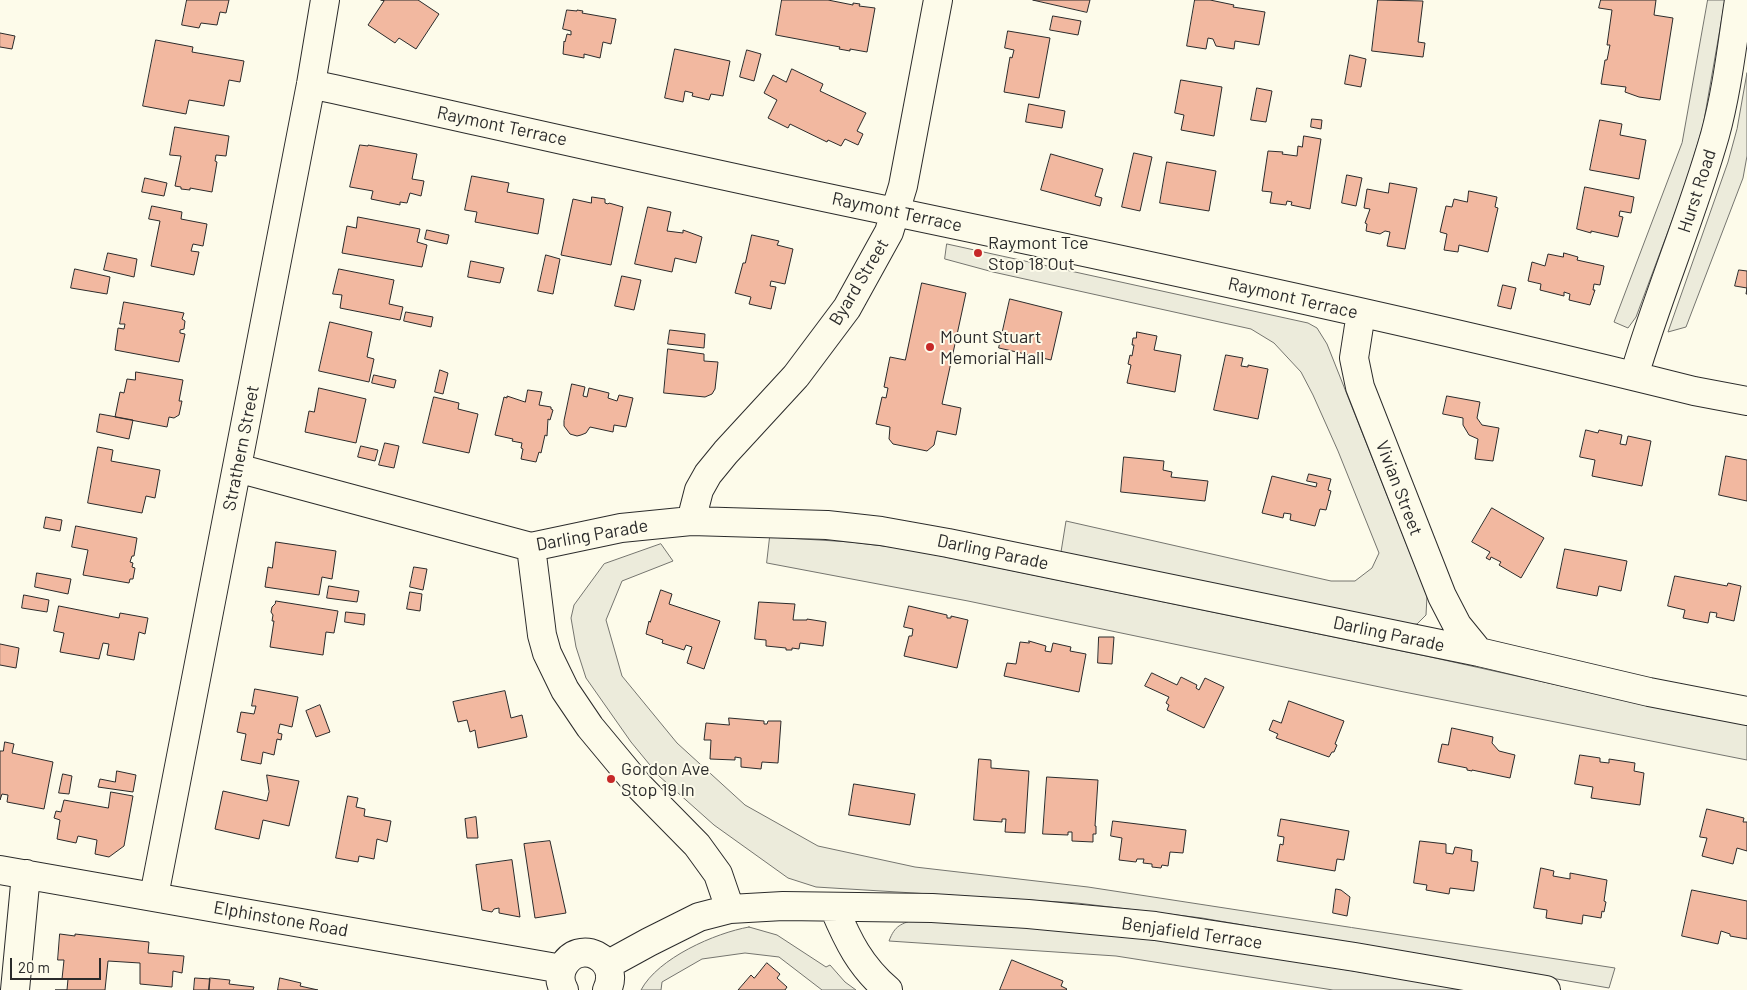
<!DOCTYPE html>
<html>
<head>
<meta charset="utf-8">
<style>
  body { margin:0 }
  #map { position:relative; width:1747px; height:990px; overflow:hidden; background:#fdfbea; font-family:Barlow,sans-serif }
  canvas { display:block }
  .scale { position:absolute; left:10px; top:958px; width:91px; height:22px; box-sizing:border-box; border:2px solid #2b2b2b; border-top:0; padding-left:6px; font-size:15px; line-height:18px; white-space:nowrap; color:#2b2b2b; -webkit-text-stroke:4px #fdfbea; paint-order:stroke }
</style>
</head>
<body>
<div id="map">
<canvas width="1747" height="990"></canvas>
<div class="scale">20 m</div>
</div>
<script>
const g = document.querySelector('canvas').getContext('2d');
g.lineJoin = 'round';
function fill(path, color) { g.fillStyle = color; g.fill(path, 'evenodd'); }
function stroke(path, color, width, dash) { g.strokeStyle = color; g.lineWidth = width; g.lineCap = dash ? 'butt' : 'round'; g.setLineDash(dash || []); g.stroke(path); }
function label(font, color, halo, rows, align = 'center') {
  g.font = font + ' Barlow,sans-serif'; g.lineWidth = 4; g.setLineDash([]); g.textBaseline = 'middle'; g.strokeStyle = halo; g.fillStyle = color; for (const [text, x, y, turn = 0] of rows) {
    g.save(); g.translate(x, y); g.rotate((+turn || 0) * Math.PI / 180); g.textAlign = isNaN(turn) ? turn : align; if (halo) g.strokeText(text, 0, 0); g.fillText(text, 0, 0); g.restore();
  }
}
const green = new Path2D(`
  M 1708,0 L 1725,0 L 1703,126 L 1685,186 L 1636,317 L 1628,328 L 1614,322 L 1682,143 Z
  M 1747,73 L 1747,156 L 1743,178 L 1686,327 L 1668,332 L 1728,162 L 1737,129 Z
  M 947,244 L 1308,323 L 1317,328 L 1327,344 L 1427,596 L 1426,615 L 1417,624 L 1407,625 L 1061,552 L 1066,521 L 1331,581 L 1355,581 L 1372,568 L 1379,553 L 1338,451 L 1313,395 L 1301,372 L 1274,343 L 1251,329 L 993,272 L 945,259 Z
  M 770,537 L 851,542 L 907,549 L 1426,656 L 1702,717 L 1747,724 L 1747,760 L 1399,691 L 968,601 L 767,563 Z
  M 661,544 L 673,561 L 622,581 L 606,620 L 622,676 L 677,743 L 745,805 L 818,846 L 915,867 L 1088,887 L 1615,968 L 1609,988 L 1202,918 L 1077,903 L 816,887 L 788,878 L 714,825 L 659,776 L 631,742 L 586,678 L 576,647 L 571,618 L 574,605 L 604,564 Z
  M 916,919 L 1018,925 L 1155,938 L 1468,990 L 1333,990 L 1116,956 L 889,941 C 895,925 901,924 916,919 Z
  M 749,927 L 777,935 L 826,967 L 830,965 L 845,982 L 856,990 L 822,990 L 779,957 L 745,953 L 702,959 L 662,982 L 661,990 L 641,990 C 658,958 715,933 749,927 Z`);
fill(green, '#ecebdb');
stroke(green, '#74746e', 1);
const building = new Path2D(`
  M 187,0 L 229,0 L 226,13 L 220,12 L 217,25 L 201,23 L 199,28 L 182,25 Z
  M 381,0 L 418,0 L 439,14 L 416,49 L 399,38 L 395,43 L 368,25 L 384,1 Z
  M 782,0 L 828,0 L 853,5 L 853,3 L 860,4 L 859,6 L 875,8 L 867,52 L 850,49 L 850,51 L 839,49 L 840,47 L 776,35 Z
  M 1033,0 L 1090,0 L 1087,12 Z
  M 1195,0 L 1210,0 L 1234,5 L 1233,7 L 1265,12 L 1259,45 L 1235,41 L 1234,49 L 1216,46 L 1213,39 L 1208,38 L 1206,49 L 1187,46 Z
  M 1378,0 L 1423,1 L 1418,42 L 1425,43 L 1423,57 L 1372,51 Z
  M 1601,0 L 1656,0 L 1654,15 L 1673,18 L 1660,100 L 1639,97 L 1625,92 L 1626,87 L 1601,84 L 1605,60 L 1607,60 L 1610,45 L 1607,45 L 1612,10 L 1599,8 Z
  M 567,10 L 577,11 L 577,10 L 583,11 L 582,13 L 616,19 L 611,44 L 603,42 L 600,58 L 584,54 L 584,58 L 563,54 L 564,41 L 565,42 L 567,34 L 571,35 L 571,31 L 563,29 Z
  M 1053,16 L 1081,21 L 1078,35 L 1050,30 Z
  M 1008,31 L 1050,38 L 1039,98 L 1004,92 L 1010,57 L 1012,58 L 1014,50 L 1005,48 Z
  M 0,33 L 15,36 L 12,49 L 0,47 Z
  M 156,40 L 193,47 L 192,52 L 244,61 L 240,82 L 229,80 L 224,106 L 189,100 L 186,114 L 143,106 Z
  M 675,49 L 730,61 L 723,96 L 711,94 L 709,100 L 692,96 L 693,93 L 685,91 L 683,102 L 665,98 Z
  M 747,50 L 761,54 L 754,81 L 740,77 Z
  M 1350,55 L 1366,59 L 1361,87 L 1345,84 Z
  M 792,69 L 823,84 L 820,91 L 866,113 L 857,131 L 863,134 L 858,145 L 845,139 L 841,146 L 828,140 L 827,142 L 790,124 L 788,128 L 768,118 L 777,100 L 764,93 L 773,75 L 786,82 Z
  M 1181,80 L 1222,87 L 1214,136 L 1181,130 L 1184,115 L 1175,113 Z
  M 1257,88 L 1272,91 L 1266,122 L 1251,120 Z
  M 1029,104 L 1065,111 L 1062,128 L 1026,122 Z
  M 1312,119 L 1322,120 L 1321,129 L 1311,127 Z
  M 1600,120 L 1622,124 L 1620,135 L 1646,140 L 1639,179 L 1590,170 Z
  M 175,127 L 229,136 L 226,156 L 216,155 L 215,161 L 217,162 L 212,192 L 190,188 L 190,190 L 181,189 L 181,187 L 175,186 L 181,156 L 170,155 Z
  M 1304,136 L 1321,139 L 1310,209 L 1291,205 L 1292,202 L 1287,201 L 1286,205 L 1270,203 L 1272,192 L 1262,191 L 1268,151 L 1283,152 L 1282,154 L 1297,156 L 1298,146 L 1302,147 Z
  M 360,145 L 368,146 L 368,145 L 417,154 L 412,179 L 424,181 L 421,196 L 410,193 L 407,203 L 400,202 L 400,205 L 371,199 L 373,191 L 350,187 Z
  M 1134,153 L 1152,157 L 1140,211 L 1122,207 Z
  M 1051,154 L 1103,169 L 1095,196 L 1102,198 L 1100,206 L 1041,190 Z
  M 1167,162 L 1216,171 L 1209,211 L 1160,203 Z
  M 1347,175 L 1362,178 L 1356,206 L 1342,203 Z
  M 472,176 L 509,183 L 507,192 L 544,199 L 538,234 L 475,222 L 477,212 L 465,210 Z
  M 145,178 L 167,183 L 164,196 L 142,192 Z
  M 1390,183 L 1417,188 L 1405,249 L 1387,246 L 1390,232 L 1385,231 L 1380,234 L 1366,231 L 1367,224 L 1365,223 L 1370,209 L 1364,208 L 1367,189 L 1388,193 Z
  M 1585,187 L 1634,197 L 1631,213 L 1620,211 L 1619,216 L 1623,217 L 1618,237 L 1591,231 L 1591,233 L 1577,229 Z
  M 1469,191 L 1497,197 L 1495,207 L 1498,208 L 1488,252 L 1459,245 L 1458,252 L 1444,250 L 1447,234 L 1440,232 L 1446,206 L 1452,207 L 1454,199 L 1467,202 Z
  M 592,197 L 605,199 L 605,203 L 608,204 L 609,203 L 623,207 L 611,265 L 561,255 L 573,199 L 591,203 Z
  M 152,206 L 182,212 L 181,219 L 207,224 L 203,246 L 193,244 L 191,251 L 199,252 L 194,275 L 151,266 L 160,221 L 149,219 Z
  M 648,207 L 671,212 L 667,231 L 683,233 L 683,230 L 702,237 L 696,263 L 675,258 L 672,272 L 635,264 Z
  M 358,217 L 420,229 L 417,242 L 427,245 L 422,267 L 342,253 L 347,226 L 356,228 Z
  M 427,230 L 449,235 L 447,244 L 425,239 Z
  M 752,235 L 779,241 L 777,245 L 793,249 L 785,284 L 771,281 L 770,286 L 776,287 L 771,309 L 749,304 L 751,297 L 735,293 L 743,263 L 745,263 Z
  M 108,253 L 137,259 L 134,277 L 104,270 Z
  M 1564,253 L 1578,257 L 1577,260 L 1604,266 L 1600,285 L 1594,284 L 1593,290 L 1595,290 L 1590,305 L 1569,300 L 1570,294 L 1564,292 L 1564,296 L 1540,290 L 1541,284 L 1528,281 L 1532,262 L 1545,266 L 1548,254 L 1563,257 Z
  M 546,255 L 560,259 L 553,294 L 538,291 Z
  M 471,261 L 504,268 L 500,283 L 468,277 Z
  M 75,269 L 110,277 L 107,294 L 71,288 Z
  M 339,269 L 394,280 L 389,304 L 403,307 L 400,320 L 340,308 L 342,295 L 333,294 Z
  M 1739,270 L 1747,271 L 1747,294 L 1746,294 L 1747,288 L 1735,286 Z
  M 622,276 L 641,280 L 634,310 L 615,306 Z
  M 922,283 L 966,293 L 942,404 L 961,408 L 956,435 L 937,431 L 934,445 L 927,451 L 893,444 L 889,439 L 890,427 L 876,424 L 882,397 L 886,398 L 888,388 L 884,387 L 890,357 L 905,360 Z
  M 1503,285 L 1516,288 L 1511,309 L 1498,306 Z
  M 1010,299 L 1062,312 L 1051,360 L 999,348 Z
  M 124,302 L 184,313 L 182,319 L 185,321 L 184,329 L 180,330 L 180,333 L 185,334 L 179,362 L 115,350 L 118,328 L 124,329 L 125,324 L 120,324 Z
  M 406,312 L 433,317 L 431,327 L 404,321 Z
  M 330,322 L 372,332 L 367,357 L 374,359 L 369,382 L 319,371 Z
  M 670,330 L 705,334 L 704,348 L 668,344 Z
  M 1137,332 L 1157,336 L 1154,350 L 1181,355 L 1175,392 L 1127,383 L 1131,365 L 1128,364 L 1130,355 L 1132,356 L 1134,345 L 1132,345 L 1133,338 L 1136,338 Z
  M 668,349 L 704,354 L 704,361 L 718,362 L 715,389 L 712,394 L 705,397 L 664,393 Z
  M 1226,355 L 1243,358 L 1241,366 L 1248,367 L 1248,365 L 1268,369 L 1258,419 L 1214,410 Z
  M 440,370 L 448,373 L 443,394 L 435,392 Z
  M 136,372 L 183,380 L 179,401 L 182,401 L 179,415 L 174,418 L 169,417 L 167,427 L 115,417 L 120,392 L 124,393 L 127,379 L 135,380 Z
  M 374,375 L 396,380 L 394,388 L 372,383 Z
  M 572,384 L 585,387 L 583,396 L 587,397 L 589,388 L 609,393 L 608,398 L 617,401 L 619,395 L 633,398 L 626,427 L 614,425 L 613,432 L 590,427 L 586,433 L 581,435 L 577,436 L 570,434 L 564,426 L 564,421 Z
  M 319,388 L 366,399 L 356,443 L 305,432 L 309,411 L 314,412 Z
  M 528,390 L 542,392 L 539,405 L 551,407 L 551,409 L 553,410 L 550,420 L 548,419 L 547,436 L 545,435 L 541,453 L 539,452 L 536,462 L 521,459 L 523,449 L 521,448 L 522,443 L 512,441 L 513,439 L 495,435 L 504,397 L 507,398 L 507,396 L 525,402 Z
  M 1447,396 L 1480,402 L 1477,418 L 1482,425 L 1499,428 L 1493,461 L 1475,459 L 1478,439 L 1469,435 L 1463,425 L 1463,418 L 1443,414 Z
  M 434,397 L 459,403 L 458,409 L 478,414 L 469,453 L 423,443 Z
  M 100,414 L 133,420 L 129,439 L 97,432 Z
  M 1586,430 L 1598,433 L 1599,430 L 1622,435 L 1620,444 L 1626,445 L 1628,436 L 1651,441 L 1642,486 L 1592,476 L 1595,460 L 1580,457 Z
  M 385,443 L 399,446 L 394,468 L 379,465 Z
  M 361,446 L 378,450 L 375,461 L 358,457 Z
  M 98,447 L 113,450 L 111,461 L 160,470 L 155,498 L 146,496 L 142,513 L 88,503 Z
  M 1726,456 L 1747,460 L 1747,501 L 1719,495 Z
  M 1124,457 L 1164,461 L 1163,470 L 1172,472 L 1171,477 L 1208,481 L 1205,501 L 1121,492 Z
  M 1309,474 L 1331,479 L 1328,490 L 1331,491 L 1326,510 L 1320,509 L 1315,526 L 1290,520 L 1291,514 L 1284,513 L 1283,518 L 1262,513 L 1272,476 L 1316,487 L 1317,483 L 1307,481 Z
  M 1492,508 L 1544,538 L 1521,578 L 1499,565 L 1501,562 L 1491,557 L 1490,560 L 1486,558 L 1490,552 L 1472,542 Z
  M 46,517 L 62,520 L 60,531 L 44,528 Z
  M 76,526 L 137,538 L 134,556 L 132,556 L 130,562 L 133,563 L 132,567 L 135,568 L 133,579 L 130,579 L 129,583 L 83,575 L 88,550 L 72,547 Z
  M 276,542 L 336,551 L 332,579 L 322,577 L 319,595 L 265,587 L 268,567 L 272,568 Z
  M 1565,549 L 1627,561 L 1621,591 L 1599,586 L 1597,596 L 1557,588 Z
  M 414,567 L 427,569 L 423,590 L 410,587 Z
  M 37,573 L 71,579 L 68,594 L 35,587 Z
  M 1675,576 L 1727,586 L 1728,583 L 1741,586 L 1734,621 L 1716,617 L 1717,613 L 1710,612 L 1708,623 L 1683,618 L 1685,610 L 1668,606 Z
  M 329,586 L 359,591 L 357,602 L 327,598 Z
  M 661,590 L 672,594 L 669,604 L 720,621 L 704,669 L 687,663 L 692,647 L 686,645 L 684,650 L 662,643 L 663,640 L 646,634 L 649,621 L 650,622 Z
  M 410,592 L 422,594 L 420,611 L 407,609 Z
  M 24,595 L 49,600 L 47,612 L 22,608 Z
  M 276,601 L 338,611 L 334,633 L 326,632 L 323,655 L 270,647 L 274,621 L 272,621 L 273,615 L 271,612 L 272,607 L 275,604 Z
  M 759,602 L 795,604 L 793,620 L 807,620 L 807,619 L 826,622 L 823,646 L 800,643 L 799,649 L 792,648 L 792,650 L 786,650 L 786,648 L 766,646 L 766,640 L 755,639 Z
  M 59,606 L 119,618 L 120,613 L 148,618 L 145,634 L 139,632 L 134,660 L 107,655 L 109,644 L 103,643 L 99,659 L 60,652 L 64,633 L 54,631 Z
  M 909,606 L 947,615 L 947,618 L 951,618 L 951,616 L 968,620 L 957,668 L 904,656 L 909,636 L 912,636 L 913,629 L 904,627 Z
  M 346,612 L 365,614 L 364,625 L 345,622 Z
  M 1099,637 L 1114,637 L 1112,664 L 1098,663 Z
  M 1029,641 L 1046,646 L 1045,651 L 1051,652 L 1053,643 L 1071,647 L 1070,651 L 1086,654 L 1079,692 L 1004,676 L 1007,663 L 1016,664 L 1020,642 L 1029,643 Z
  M 0,644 L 19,648 L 16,668 L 0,665 Z
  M 1152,673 L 1177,685 L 1181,677 L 1197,685 L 1196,688 L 1199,690 L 1205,678 L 1224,687 L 1204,728 L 1167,710 L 1169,705 L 1166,703 L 1169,697 L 1145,686 Z
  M 255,689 L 298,697 L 292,727 L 280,724 L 278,733 L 282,734 L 281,740 L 277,739 L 274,755 L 263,752 L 261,764 L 241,760 L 246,734 L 237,732 L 241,712 L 254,714 L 256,706 L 252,706 Z
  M 505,691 L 511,718 L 522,715 L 527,737 L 478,748 L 475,730 L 470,732 L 467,720 L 458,722 L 453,702 Z
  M 1289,701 L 1344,721 L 1335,744 L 1337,745 L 1334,752 L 1332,752 L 1329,757 L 1276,738 L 1278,734 L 1269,730 L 1273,720 L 1281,723 Z
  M 320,705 L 330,732 L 316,737 L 306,711 Z
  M 729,718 L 764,721 L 764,724 L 767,724 L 768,721 L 781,721 L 778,763 L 762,762 L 761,769 L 741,767 L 741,758 L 735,757 L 735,760 L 710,759 L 711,740 L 704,740 L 706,723 L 729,725 Z
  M 1452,728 L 1493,737 L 1492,743 L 1499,751 L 1515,755 L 1510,778 L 1472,770 L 1472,771 L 1467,770 L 1467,768 L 1438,762 L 1442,744 L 1448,745 Z
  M 5,742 L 14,744 L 12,753 L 53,762 L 44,809 L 7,802 L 8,795 L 2,794 L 0,800 L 0,751 L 3,751 Z
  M 1580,755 L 1600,758 L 1600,762 L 1609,763 L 1609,759 L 1635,763 L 1634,771 L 1644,773 L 1640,805 L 1591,798 L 1593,787 L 1575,784 Z
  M 979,759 L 991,760 L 991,768 L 1029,771 L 1025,833 L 1005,832 L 1006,819 L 1002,819 L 1002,822 L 974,820 Z
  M 117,771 L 136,775 L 133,792 L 98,787 L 100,779 L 115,782 Z
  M 63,774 L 72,776 L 69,794 L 59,793 Z
  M 267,775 L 299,781 L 289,826 L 263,820 L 259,839 L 215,829 L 223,791 L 267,801 L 269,792 Z
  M 1047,777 L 1098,780 L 1095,826 L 1096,826 L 1096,834 L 1093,834 L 1093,842 L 1072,841 L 1072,832 L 1068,832 L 1068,835 L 1043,834 Z
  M 854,784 L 915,794 L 910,825 L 849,815 Z
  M 111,792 L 133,796 L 124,846 L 109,857 L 95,854 L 97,840 L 78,836 L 76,843 L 57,839 L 60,820 L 54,818 L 56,811 L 61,812 L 64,800 L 108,808 Z
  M 348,796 L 358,798 L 356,807 L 365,809 L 364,816 L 391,821 L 387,842 L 377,839 L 374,859 L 359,856 L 358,862 L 336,858 Z
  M 1707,809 L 1744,818 L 1743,822 L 1747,822 L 1747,851 L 1737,848 L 1733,864 L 1702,856 L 1707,838 L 1700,837 Z
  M 476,817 L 478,838 L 467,838 L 465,819 Z
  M 1281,819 L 1349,831 L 1344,860 L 1337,859 L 1335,871 L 1277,861 L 1280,844 L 1283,845 L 1284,837 L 1278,836 Z
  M 1113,821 L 1186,830 L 1183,853 L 1170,852 L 1168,866 L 1162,865 L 1161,868 L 1152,867 L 1152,864 L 1143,863 L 1144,859 L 1137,859 L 1136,862 L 1119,860 L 1122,838 L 1111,836 Z
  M 550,841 L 566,913 L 535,918 L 524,844 Z
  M 1420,841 L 1446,844 L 1446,853 L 1453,854 L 1455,847 L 1472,850 L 1471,861 L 1478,862 L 1474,891 L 1450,888 L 1449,894 L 1426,890 L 1427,885 L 1414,883 Z
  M 512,860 L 520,917 L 499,913 L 499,908 L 494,909 L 492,912 L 482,910 L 476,865 Z
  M 1541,868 L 1554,871 L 1553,876 L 1570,879 L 1570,873 L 1607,880 L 1604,901 L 1606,902 L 1604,912 L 1602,911 L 1601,918 L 1583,915 L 1582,924 L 1546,918 L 1547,910 L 1534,908 Z
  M 1336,889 L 1341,890 L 1350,897 L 1347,916 L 1333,913 Z
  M 1692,890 L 1747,901 L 1747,939 L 1730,936 L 1730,934 L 1721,931 L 1718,944 L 1682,936 Z
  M 60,934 L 75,936 L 75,934 L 149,942 L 148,953 L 184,956 L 182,973 L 173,971 L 172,987 L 140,984 L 140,963 L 108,961 L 105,990 L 55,990 L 67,990 L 68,979 L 62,979 L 64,960 L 58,960 Z
  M 1012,960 L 1063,981 L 1061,986 L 1067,989 L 1066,990 L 1000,990 Z
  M 767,963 L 780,974 L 777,978 L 787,987 L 785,990 L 738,990 L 751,975 L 754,978 Z
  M 195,978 L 210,979 L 209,990 L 194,990 Z
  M 210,978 L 230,980 L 229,984 L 254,987 L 253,990 L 209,990 Z
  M 280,978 L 301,983 L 300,986 L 318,990 L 278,990 Z`);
fill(building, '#f2b8a0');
stroke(building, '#2b2b2b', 1);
const minor = new Path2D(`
  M 311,84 C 506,127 700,172 895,212 C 1162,268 1429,325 1694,391 L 1747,401
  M 1361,313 L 1354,358 L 1360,387 L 1442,596 L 1457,625 L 1479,652
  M 1634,376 C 1658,295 1692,216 1715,135 C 1727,91 1732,45 1739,0
  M 237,468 L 531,547 L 621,528 L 691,521 L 827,525 L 881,531 L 948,543 L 1479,652 L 1649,692 L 1747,711
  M 691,521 L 699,490 L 708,474 L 726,452 L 796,376 L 847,308 L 889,232 L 903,186 L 938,0
  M 531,547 L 542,635 L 547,653 L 565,690 L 590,727 L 639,786 L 697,845 L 718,874 L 730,909
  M 0,870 L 562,969
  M 154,896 L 311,84 L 325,0
  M 834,908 C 848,941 860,966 888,990
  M 607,965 L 649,942 L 699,917 L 730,909 L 783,906 L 932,908 L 1028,914 L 1155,926 L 1355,957 L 1546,990
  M 15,990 L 26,874
  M 564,990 C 560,983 559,975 563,967 C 578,937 622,958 607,990`);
stroke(minor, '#2b2b2b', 30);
stroke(minor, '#fdfbea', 28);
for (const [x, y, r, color] of [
  [978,253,5,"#c62828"],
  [930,347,5,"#c62828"],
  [611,779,5,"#c62828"]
]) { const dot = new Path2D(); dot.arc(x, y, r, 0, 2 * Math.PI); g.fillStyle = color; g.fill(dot); stroke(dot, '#fdfbea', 2); }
label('18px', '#2b2b2b', '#fdfbea', [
  ["Raymont Terrace",502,126,12],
  ["Hurst Road",1697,191,-72],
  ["Raymont Terrace",897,212,12],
  ["Byard Street",859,282,-59],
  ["Raymont Terrace",1293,298,13],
  ["Strathern Street",241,448,-79],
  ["Vivian Street",1399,488,69],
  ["Darling Parade",592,535,-10],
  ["Darling Parade",993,552,12],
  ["Darling Parade",1389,634,12],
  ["Elphinstone Road",281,919,10],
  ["Benjafield Terrace",1192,933,8]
]);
label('18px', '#2b2b2b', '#fdfbea', [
  ["Raymont Tce",988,243],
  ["Stop 18 Out",988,264],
  ["Mount Stuart",940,337],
  ["Memorial Hall",940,358],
  ["Gordon Ave",621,769],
  ["Stop 19 In",621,790]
], 'left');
</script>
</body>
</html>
